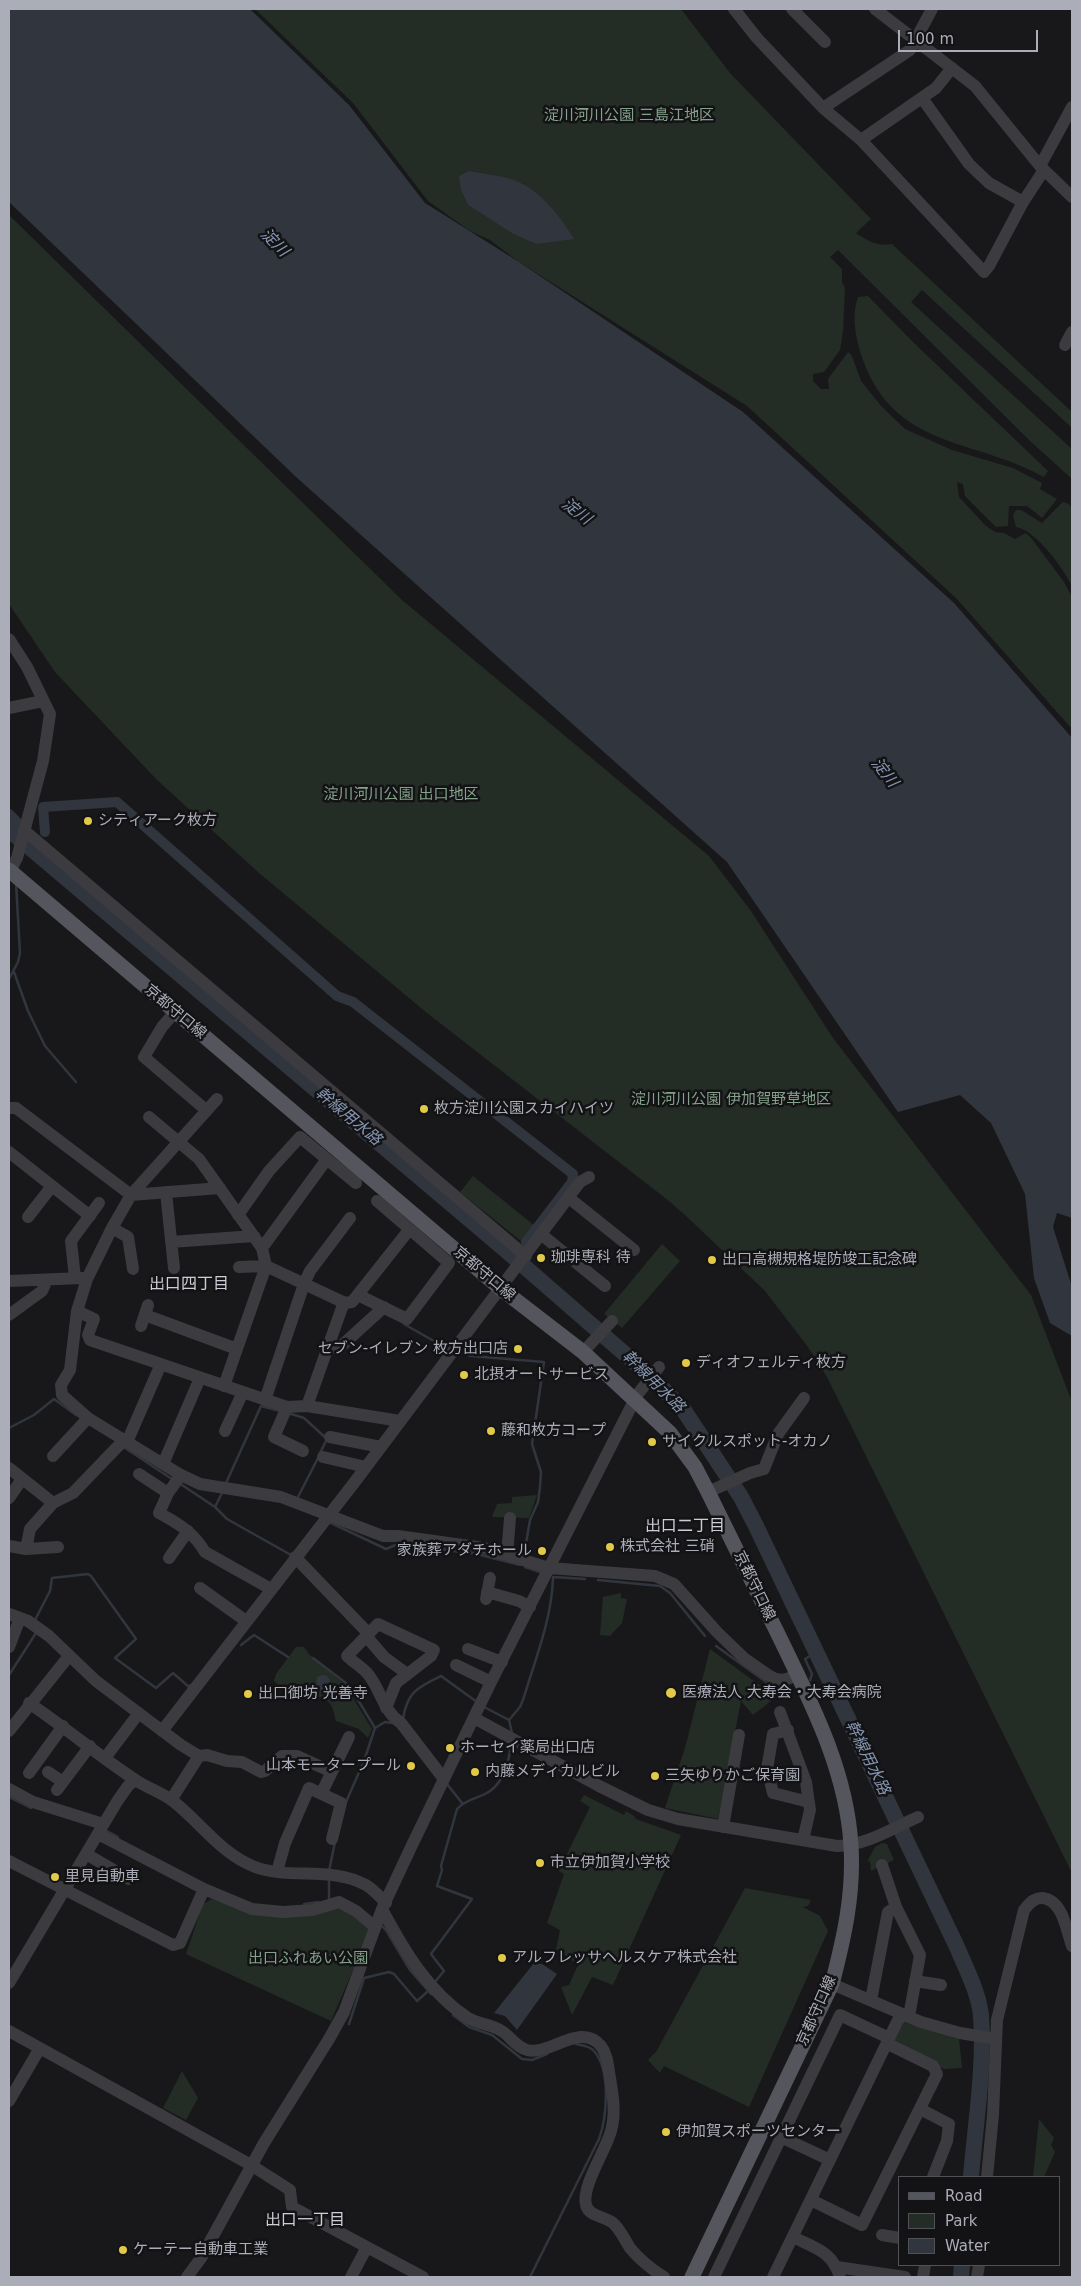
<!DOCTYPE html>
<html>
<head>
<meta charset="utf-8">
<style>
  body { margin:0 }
  #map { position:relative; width:1081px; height:2286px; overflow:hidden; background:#18181a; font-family:"DejaVu Sans",sans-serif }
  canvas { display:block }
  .frame { position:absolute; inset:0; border:10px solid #abadb8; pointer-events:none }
  .legend { position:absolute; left:898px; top:2176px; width:162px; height:90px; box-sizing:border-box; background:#131315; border:1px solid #505156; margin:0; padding:6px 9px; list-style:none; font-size:15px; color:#abadb8 }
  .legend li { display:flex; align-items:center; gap:10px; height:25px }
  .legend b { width:25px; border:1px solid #505156 }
  .scale { position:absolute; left:898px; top:30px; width:140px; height:22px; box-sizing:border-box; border:2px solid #abadb8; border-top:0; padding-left:6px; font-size:15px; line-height:18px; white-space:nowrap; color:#abadb8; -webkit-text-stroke:4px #131315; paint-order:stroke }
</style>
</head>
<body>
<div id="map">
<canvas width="1081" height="2286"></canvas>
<div class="frame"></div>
<ul class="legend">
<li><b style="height:6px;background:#55565d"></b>Road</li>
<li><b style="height:14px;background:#242c26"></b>Park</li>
<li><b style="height:14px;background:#31363e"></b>Water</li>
</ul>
<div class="scale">100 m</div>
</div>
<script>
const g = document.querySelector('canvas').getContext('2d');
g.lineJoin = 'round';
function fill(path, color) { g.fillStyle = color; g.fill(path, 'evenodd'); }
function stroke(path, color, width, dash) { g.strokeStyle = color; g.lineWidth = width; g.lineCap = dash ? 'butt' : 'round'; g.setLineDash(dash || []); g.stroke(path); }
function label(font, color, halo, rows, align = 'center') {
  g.font = font + ' "DejaVu Sans","Noto Sans JP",sans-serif'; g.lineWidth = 5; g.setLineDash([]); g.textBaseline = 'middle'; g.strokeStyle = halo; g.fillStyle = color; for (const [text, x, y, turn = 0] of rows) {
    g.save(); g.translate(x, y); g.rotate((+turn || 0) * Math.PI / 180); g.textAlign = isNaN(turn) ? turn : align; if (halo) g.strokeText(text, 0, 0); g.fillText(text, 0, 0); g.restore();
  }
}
fill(new Path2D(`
  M 255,9 L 681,9 L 730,73 L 871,219 L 856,233 C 868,241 877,247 892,244 L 1072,412 L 1072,428 L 922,290 L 911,302 L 1072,449 L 1072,479 L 1029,440 L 838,250 L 830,257 L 842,269 L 842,282 L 845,288 L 843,331 L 840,350 L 824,372 L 813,374 L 813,381 L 821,389 L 829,389 L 828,379 L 848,352 L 852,356 L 861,381 L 882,407 L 905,429 L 952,450 L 1013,468 L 1042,483 L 1040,489 L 1057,499 L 1042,518 L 1027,506 L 1009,506 L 1008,526 L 996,527 L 965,496 L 963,484 L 957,482 L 959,497 L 985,525 L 995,532 L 1004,533 L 1015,539 L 1026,533 L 1032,539 L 1064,582 L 1072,597 L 1072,729 L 956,598 L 747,406 L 519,262 L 490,240 L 470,231 L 428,201 L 353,103 ZM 469,171 L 494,175 L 524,184 L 536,244 L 513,234 L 468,205 L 461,190 Z
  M 9,215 L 402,600 L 709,856 L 751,911 L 833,1038 L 1031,1295 L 1072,1402 L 1072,1873 L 827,1377 L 808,1347 L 765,1291 L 686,1216 L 669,1201 L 427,1013 L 259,873 L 156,779 L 55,672 L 9,604 Z
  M 868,296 L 914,343 L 1048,471 L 1044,477 C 974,438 895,449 863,360 C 856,341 851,316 858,297 Z
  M 1063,502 L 1069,504 L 1072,508 L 1072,586 C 1063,568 1036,530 1016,527 L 1013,515 L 1016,510 L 1021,510 L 1042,523 Z
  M 473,1176 L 535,1226 L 522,1242 L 460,1192 Z
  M 662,1244 L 680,1261 L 622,1328 L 604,1314 Z
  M 537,1495 L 529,1518 L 492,1517 L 497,1504 L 512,1503 L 512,1497 Z
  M 621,1593 L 621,1598 L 627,1599 L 622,1623 L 610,1636 L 600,1635 L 603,1597 Z
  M 296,1647 L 304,1647 L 309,1654 L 352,1691 L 353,1698 L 372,1729 L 368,1738 L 359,1729 L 336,1721 C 333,1708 332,1701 319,1697 L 312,1702 L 302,1697 L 297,1700 L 291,1699 L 287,1693 L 274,1681 L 276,1674 Z
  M 710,1649 L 776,1697 L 753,1715 L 741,1701 L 718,1819 L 665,1808 L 685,1748 Z
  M 584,1795 L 624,1815 L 626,1811 L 634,1816 L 636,1819 L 681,1835 L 613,1985 L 592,1977 L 572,2015 L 561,1987 L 569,1985 L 578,1965 L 556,1949 L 560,1930 L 547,1923 L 564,1874 L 549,1865 L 549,1860 L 561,1866 L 590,1807 L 580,1801 Z
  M 882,1843 L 887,1844 L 894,1860 L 871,1871 L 870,1861 L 867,1862 L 875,1847 Z
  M 745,1888 L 811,1900 L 808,1906 L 803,1907 L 820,1916 L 828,1931 L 749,2107 L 664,2066 L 660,2073 L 648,2060 L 656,2052 Z
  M 212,1899 L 252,1913 L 340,1907 L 361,1920 L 370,1931 L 331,2021 L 186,1954 L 203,1904 Z
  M 907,2022 L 959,2038 L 962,2068 L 944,2069 L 897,2046 L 894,2038 L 901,2024 Z
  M 182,2071 L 198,2098 L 186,2120 L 163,2108 Z
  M 1039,2119 L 1054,2138 L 1051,2145 L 1055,2152 L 1044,2177 L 1033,2177 Z`), '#242c26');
fill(new Path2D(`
  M 9,9 L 250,9 L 349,105 L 425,203 L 519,262 L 743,412 L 954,603 L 1072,738 L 1072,1218 L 1057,1213 L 1053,1227 L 1072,1287 L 1072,1336 L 1050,1323 L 1034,1278 L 1025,1194 L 991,1123 L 960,1095 L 898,1112 L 727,862 L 295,476 L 9,202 Z
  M 469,171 C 486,174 510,176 525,185 C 547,199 561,218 574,239 L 536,244 L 513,234 L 468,205 L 461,190 L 459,176 Z
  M 322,1675 L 327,1676 L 330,1680 L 328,1686 L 323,1691 L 316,1688 L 317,1677 Z
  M 534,1963 L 542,1964 L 557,1974 L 517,2030 L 505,2016 L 494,2013 Z`), '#31363e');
stroke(new Path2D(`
  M 14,834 L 15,845
  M 14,972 L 28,1011 L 45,1046 L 76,1082
  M 9,979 L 18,962 L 20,953 L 16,883
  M 404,1324 L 446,1348
  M 461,1353 L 471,1356 L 544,1362 L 532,1444 L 541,1472 L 540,1487 L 538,1502 L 530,1520 L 524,1555
  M 288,1413 L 304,1418 L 327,1439 L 320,1453
  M 9,1428 L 34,1415 L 54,1399 L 76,1415
  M 122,1446 L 172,1479
  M 179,1483 L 215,1507 L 227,1519 L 291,1555
  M 226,1483 L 261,1406 L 280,1411
  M 298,1497 L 318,1458
  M 215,1507 L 222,1493
  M 331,1523 L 386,1549 L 398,1544 L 477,1554 L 520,1565
  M 525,1567 L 540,1572
  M 598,1580 L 660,1586 L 670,1593 L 705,1636
  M 35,1620 L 50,1591 L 52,1578 L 88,1574 L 91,1576 L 136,1639 L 115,1658 L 156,1688 L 173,1673 L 189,1687 L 190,1685
  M 241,1645 L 254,1635 L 288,1657
  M 716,1646 L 783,1694
  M 313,1658 L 355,1690 L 355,1695 L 375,1728 L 385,1722 L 393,1723
  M 9,1675 L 36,1633
  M 810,1680 L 812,1674 L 805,1659 L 817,1652
  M 484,1707 L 509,1720 L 512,1733
  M 403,1719 C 407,1692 418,1687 441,1676 L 477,1702
  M 509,1720 L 520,1707 L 524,1697 C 536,1657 552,1618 553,1577 L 585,1579
  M 447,1784 L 462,1803
  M 9,1797 L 31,1808
  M 346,1802 L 364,1761 L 375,1728
  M 105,1830 L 118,1837
  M 329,1871 L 335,1842
  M 329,1900 L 329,1878
  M 304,1904 L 318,1902
  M 380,1924 L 386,1930 L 410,1970 L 431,1994
  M 434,1983 L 444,1971 L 431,1954 L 472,1899 L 437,1886 L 442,1870 L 441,1866 L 457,1809 C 465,1800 475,1799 485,1794 C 504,1785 509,1762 511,1744
  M 453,2015 L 469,2027 L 492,2035 L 522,2059 L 532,2060 L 547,2054
  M 349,2024 L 364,1978 L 389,1972 L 394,1974 L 417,2001 L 427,1992
  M 530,2277 L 599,2139 C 607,2117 611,2070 594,2051 C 590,2046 582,2045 576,2044`), '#31363e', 2.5);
stroke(new Path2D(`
  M 9,814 L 21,826 L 14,834
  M 45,832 L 43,807 L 117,802 L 337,996 L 353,1002 L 573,1174 L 572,1182 L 526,1242`), '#31363e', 10);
stroke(new Path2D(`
  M 9,830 L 502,1247 L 649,1375 L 683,1409 L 741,1497 L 756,1526 L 957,1947 C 966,1969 979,1993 981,2016 C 985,2066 975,2127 971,2177
  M 961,2277 L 962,2265`), '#31363e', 16);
stroke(new Path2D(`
  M 734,9 L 757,38 L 823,108 L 861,140 L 984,272 L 989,266 L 1023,202 L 1044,170
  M 792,9 L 825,42
  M 875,9 L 975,86 L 1040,166 L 1072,197
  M 922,98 L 969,164 L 989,183 L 1023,202
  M 823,108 L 910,50 L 932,9
  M 861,140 L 936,88 L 952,68
  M 1040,166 L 1072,107
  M 1065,345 L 1072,332
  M 9,639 L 27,667 L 50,714 L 43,761 L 17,858 L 9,873
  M 9,708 L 43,701
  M 25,831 L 526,1256
  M 175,1012 L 162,1027 L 144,1057 L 206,1110
  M 217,1099 L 131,1195 L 112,1228 L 87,1279 L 77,1311 L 70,1370 L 61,1385 L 62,1395 L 88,1418 L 181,1475 L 200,1484 L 281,1497 L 383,1536 L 398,1536 L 484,1548 L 549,1568 L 655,1576 L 674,1584 L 717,1632 L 745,1659 L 768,1675 L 776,1679 L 784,1680 L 798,1675
  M 9,1108 L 16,1108 L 131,1195 L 220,1188
  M 149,1117 L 199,1159 L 262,1248 L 266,1266 L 224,1386
  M 9,1152 L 90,1216
  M 166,1192 L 174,1268
  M 569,1198 L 634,1250
  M 238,1215 L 269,1171 L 300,1137 L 356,1183
  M 28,1217 L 52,1186
  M 112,1228 L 128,1237 L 133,1269
  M 542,1235 L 605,1286
  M 171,1242 L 254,1236
  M 262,1248 L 327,1159
  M 239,1267 L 266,1266 L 345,1303 L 352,1302 L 409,1230
  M 75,1278 L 71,1241 L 99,1203
  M 9,1281 L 82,1278
  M 358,1295 L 407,1319 L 449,1263 L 377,1201
  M 77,1311 L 94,1319 L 88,1335 L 90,1340 L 287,1407 L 307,1406 L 400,1421
  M 9,1315 L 42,1291 L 47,1280
  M 145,1315 L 237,1349
  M 141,1326 L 148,1305
  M 329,1346 L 338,1349 L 384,1307
  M 583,1352 L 612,1321
  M 265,1400 L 304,1284 L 310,1271 L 350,1218
  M 307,1406 L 344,1302
  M 287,1407 L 274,1437 L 303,1451
  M 225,1431 L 243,1392
  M 330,1437 L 381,1447
  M 127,1442 L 161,1364
  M 53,1456 L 88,1418
  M 323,1457 L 366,1467
  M 163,1464 L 200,1378
  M 9,1468 L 53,1503
  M 139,1474 L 168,1493
  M 181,1475 L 168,1493 L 159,1513 C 178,1523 194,1533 205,1552 L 271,1589
  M 708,1492 L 750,1473 L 764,1469 L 778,1434 L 804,1398
  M 9,1498 L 22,1479
  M 9,1546 L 26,1549 L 58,1547
  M 26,1549 L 30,1529 L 53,1503 L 73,1493 L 124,1440
  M 507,1555 L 510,1518
  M 295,1557 L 368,1633
  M 169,1558 L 188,1531
  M 200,1588 L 246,1621
  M 487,1592 L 519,1601 L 530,1607
  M 486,1599 L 490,1578
  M 9,1614 L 28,1621 L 49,1636 L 96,1681 L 181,1745 L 199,1756 L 207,1755 L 227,1761 L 242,1762 L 261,1772 L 265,1771 L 282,1756 L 297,1756 L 332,1772
  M 366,1636 L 384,1657 L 406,1673
  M 9,1647 L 20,1618
  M 468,1649 L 502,1662
  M 456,1665 L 491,1682
  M 29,1703 C 66,1728 100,1757 137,1781 C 148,1788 162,1793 173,1801 C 201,1823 221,1854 255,1867 C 291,1880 331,1866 366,1885 C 373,1889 380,1897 386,1903
  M 386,1708 L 396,1683 L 431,1656 L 434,1650 L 378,1624 L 347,1656 C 353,1662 362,1667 368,1674 C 381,1690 383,1711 401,1723 L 444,1779
  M 780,1712 L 806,1782 L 810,1810 L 803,1840
  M 474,1718 L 599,1786 L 648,1810 L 678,1819 L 837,1846 C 867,1845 891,1829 918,1817
  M 788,1730 L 773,1734 L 767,1769 L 773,1793 L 809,1802
  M 9,1731 L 69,1656
  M 162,1731 L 357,1479 L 580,1182 L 589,1177
  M 105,1758 L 139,1713
  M 48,1772 L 63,1782
  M 29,1773 L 63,1726
  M 324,1788 L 349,1737
  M 9,1789 L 33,1802 L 103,1824
  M 57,1790 L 90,1746
  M 171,1800 L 199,1756
  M 723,1827 L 739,1735
  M 98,1834 L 204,1889 L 252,1909 L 283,1912 L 312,1910 L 339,1902 L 356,1911 L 375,1927
  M 86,1854 L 129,1879
  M 9,1861 L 173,1945 L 180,1943 L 204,1889
  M 277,1872 L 285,1843 L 309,1788 L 341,1803 L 332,1839
  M 382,1909 C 404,1950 428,1992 468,2018 C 478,2024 490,2024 500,2030 C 510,2035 515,2047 527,2050 C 550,2056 581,2021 601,2046 C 608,2055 608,2068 610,2078 C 613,2096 616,2113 611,2131 C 606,2150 581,2187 586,2205 C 589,2217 605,2216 613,2223 C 620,2229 625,2240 630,2248 C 640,2260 651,2269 664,2277
  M 915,1981 L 941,1985
  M 9,1983 L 118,1800 L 128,1786 L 135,1780
  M 832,1984 L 921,2022 L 960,2033 L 996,2039
  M 871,2000 L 888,1912 L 896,1907
  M 9,2031 L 251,2165 L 290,2190 L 292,2207 L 423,2277
  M 9,2101 L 40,2048
  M 920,2109 L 949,2124 L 947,2141 L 933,2177
  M 781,2137 L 830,2160
  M 987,2177 L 993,2115 L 997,2020 L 1024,1910 C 1029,1903 1035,1897 1043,1898 C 1063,1901 1066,1929 1072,1946
  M 811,2200 L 862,2225 L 937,2074 L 933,2066 L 888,2044
  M 882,2235 L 900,2238
  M 793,2237 C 815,2248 832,2251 840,2277
  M 837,2267 L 905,2277
  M 187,2277 L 201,2258 L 264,2143 L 329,2039 L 344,2012 L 382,1909 L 413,1843 L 491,1682 L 637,1395 L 659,1367
  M 351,2277 L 367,2247
  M 714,2277 L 840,2015 L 889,2038
  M 773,2277 L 898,2020 L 910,2011 L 920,1955 L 896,1907 L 882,1865
  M 923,2277 L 925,2265
  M 977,2277 L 979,2265`), '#3b3b40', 12);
stroke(new Path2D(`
  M 9,870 L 500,1288 L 583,1352 L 670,1433 L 695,1467 L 708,1492 C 731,1538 754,1585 777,1632 C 809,1698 847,1770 851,1846 C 854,1894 844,1938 832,1984 L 692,2277`), '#55565d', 15);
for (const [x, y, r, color] of [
  [88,821,5,"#e2c948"],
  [424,1109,5,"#e2c948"],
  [541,1258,5,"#e2c948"],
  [712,1260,5,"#e2c948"],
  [518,1349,5,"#e2c948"],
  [686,1363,5,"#e2c948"],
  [464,1375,5,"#e2c948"],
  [491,1431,5,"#e2c948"],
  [652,1442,5,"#e2c948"],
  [610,1547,5,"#e2c948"],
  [542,1551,5,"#e2c948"],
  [671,1693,6,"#e2c948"],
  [248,1694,5,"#e2c948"],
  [450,1748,5,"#e2c948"],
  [411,1766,5,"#e2c948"],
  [475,1772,5,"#e2c948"],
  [655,1776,5,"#e2c948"],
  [540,1863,5,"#e2c948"],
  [55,1877,5,"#e2c948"],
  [502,1958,5,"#e2c948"],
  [666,2132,5,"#e2c948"],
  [123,2250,5,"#e2c948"]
]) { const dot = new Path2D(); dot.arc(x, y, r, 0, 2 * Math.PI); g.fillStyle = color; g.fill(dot); stroke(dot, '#131315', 2); }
label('15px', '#84a18b', '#131315', [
  ["淀川河川公園 三島江地区",629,116],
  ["淀川河川公園 出口地区",401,795],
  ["淀川河川公園 伊加賀野草地区",731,1100],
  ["出口ふれあい公園",308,1959]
]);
label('15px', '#abadb8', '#131315', [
  ["シティアーク枚方",98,821],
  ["枚方淀川公園スカイハイツ",434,1109],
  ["珈琲専科 待",551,1258],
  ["出口高槻規格堤防竣工記念碑",722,1260],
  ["セブン-イレブン 枚方出口店",508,1349,"right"],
  ["ディオフェルティ枚方",696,1363],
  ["北摂オートサービス",474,1375],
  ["藤和枚方コープ",501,1431],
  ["サイクルスポット-オカノ",662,1442],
  ["株式会社 三硝",620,1547],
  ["家族葬アダチホール",532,1551,"right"],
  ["医療法人 大寿会・大寿会病院",682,1693],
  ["出口御坊 光善寺",258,1694],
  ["ホーセイ薬局出口店",460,1748],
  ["山本モータープール",401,1766,"right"],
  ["内藤メディカルビル",485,1772],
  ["三矢ゆりかご保育園",665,1776],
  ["市立伊加賀小学校",550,1863],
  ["里見自動車",65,1877],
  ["アルフレッサヘルスケア株式会社",512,1958],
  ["伊加賀スポーツセンター",676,2132],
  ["ケーテー自動車工業",133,2250]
], 'left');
label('15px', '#abadb8', '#131315', [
  ["京都守口線",175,1012,40],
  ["京都守口線",484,1274,40],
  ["京都守口線",754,1586,64],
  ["京都守口線",817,2011,-66]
]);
label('italic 16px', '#8695b0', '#131315', [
  ["淀川",274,243,45],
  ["淀川",576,512,37],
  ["淀川",884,773,52],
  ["幹線用水路",348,1117,40],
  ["幹線用水路",653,1382,45],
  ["幹線用水路",867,1758,64]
]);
label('16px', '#cccdd5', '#131315', [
  ["出口四丁目",189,1285],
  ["出口二丁目",685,1527],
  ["出口一丁目",305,2221]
]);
</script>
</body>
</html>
